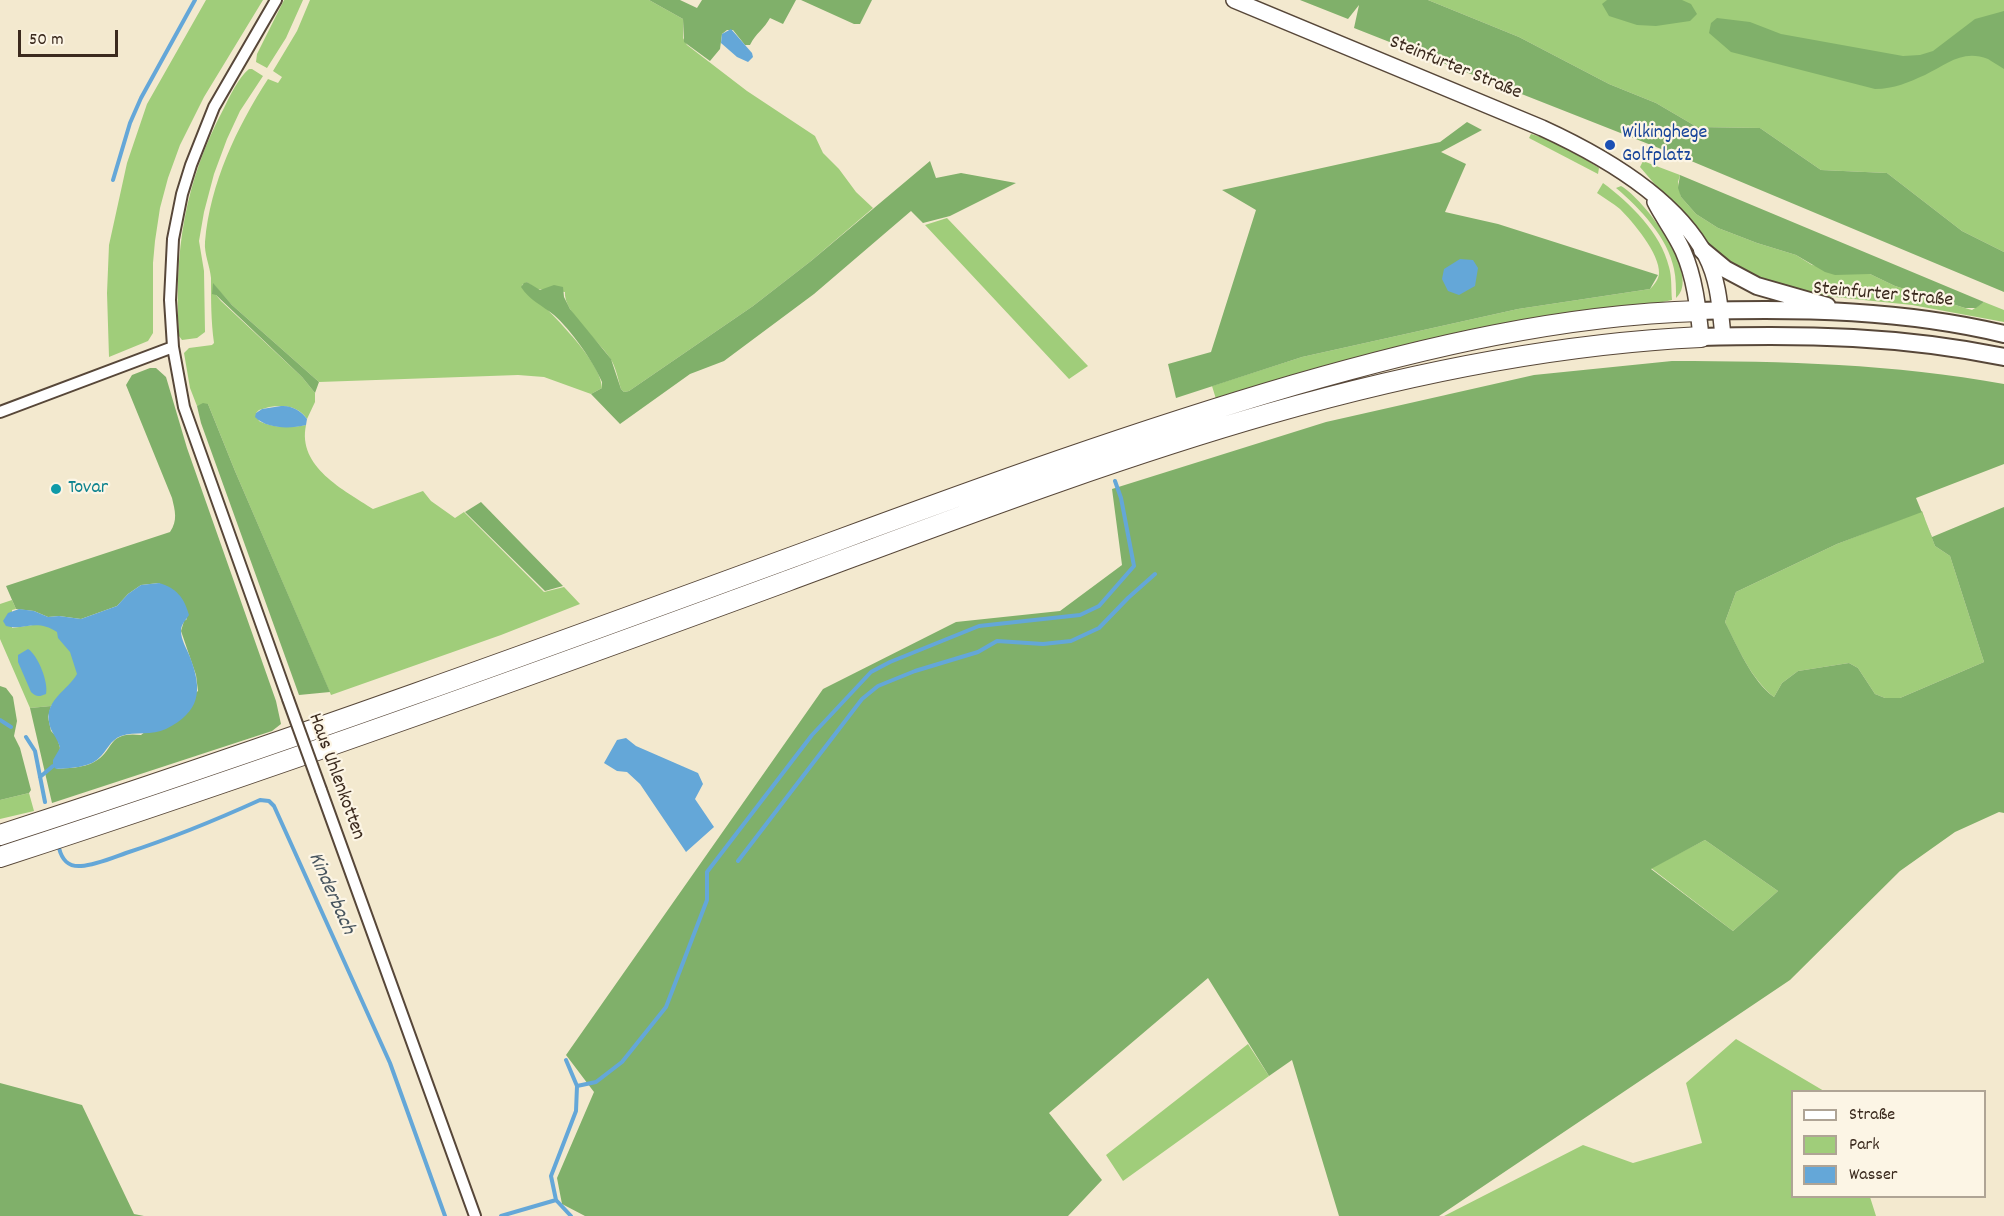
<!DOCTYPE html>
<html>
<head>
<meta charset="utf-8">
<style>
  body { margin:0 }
  #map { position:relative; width:2004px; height:1216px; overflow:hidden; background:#f3e9cf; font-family:Dekko,sans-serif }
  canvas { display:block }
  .legend { position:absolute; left:1791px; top:1090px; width:195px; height:108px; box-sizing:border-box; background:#fcf5e5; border:2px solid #afa495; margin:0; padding:8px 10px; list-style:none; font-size:18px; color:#3b2a1e }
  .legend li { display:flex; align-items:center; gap:12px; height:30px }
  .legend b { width:30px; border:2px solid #afa495 }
  .scale { position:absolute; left:18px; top:30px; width:100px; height:27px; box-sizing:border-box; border:3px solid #3b2a1e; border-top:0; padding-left:8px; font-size:18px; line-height:21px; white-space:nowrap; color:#3b2a1e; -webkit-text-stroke:4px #fcf5e5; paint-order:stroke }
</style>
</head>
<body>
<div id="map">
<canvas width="2004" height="1216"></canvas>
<ul class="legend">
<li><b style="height:8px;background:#fff"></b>Straße</li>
<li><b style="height:16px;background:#a0cd7a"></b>Park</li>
<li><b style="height:16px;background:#64a7d8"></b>Wasser</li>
</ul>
<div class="scale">50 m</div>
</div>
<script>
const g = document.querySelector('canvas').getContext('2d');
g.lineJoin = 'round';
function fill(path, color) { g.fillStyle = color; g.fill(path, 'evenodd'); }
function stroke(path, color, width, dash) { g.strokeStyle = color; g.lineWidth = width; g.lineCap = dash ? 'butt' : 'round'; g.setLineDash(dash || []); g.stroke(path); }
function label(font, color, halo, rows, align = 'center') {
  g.font = font + ' Dekko,sans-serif'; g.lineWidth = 4.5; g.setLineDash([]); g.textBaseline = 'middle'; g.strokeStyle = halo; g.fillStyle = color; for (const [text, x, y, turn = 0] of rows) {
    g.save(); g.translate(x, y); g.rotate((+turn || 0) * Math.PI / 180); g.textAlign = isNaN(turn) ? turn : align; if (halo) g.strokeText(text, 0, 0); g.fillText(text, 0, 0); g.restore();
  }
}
fill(new Path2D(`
  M 206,0 L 263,0 L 204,97 L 180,145 L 168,178 L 160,208 L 155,241 L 153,263 L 153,333 L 148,341 L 109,357 L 107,293 L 109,245 L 127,163 L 147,104 Z
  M 284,0 L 303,0 L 286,38 L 267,68 L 256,62 L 257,54 Z
  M 310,0 L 649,0 L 683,19 L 683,38 L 687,45 L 747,91 L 815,136 L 823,153 L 839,169 L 856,192 L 873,208 L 811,261 L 753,306 L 629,391 L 624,392 L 621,389 C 618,379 616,367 610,358 C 599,341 563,312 565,292 L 536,289 L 527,282 L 522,285 C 542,304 602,360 602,388 L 591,394 L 544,377 L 518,375 L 319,382 L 232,305 L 213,284 L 216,295 L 221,301 L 302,377 L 315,393 L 315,402 L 307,419 C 297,403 275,404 259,410 L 256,413 L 259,421 C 273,428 291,428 306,425 C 297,467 344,490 373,509 L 423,491 L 431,501 L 455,518 L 464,512 L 544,592 L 564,587 L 580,604 L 501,635 L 331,695 L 235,471 L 208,404 L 197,406 L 190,388 L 184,353 L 189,348 L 212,345 L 214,343 C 211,321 211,300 211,278 C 210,266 204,254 205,242 C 210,183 237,127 268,79 L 278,83 L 282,77 L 273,71 L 297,31 Z
  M 1428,0 L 2004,0 L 2004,252 L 1962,231 L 1887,173 L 1821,170 L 1760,128 L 1697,127 L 1656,103 L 1609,84 L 1519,37 Z
  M 249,69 L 252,69 L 263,76 L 240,111 L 227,139 L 214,174 L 204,212 L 199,241 L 204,271 L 205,332 L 197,338 L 182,340 L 179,336 C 174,252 184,183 224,108 C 230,96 238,78 249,69 Z
  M 1531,134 C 1550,138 1582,157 1599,168 L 1598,174 L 1529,138 Z
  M 1643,161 L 1680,175 L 1678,182 L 1681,197 L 1696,214 L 1718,228 L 1757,243 L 1796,255 L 1812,265 L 1870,274 L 1895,286 L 1965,308 L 1972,310 L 1984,302 L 2004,310 L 2004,322 L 1912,305 L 1815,295 L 1760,281 L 1722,258 L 1701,238 L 1640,167 Z
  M 1603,183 C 1630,203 1661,233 1669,267 C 1672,277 1671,289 1672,300 L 1658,303 L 1574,313 L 1216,399 L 1212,386 L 1302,357 L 1518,309 L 1650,289 C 1654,285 1659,279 1659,273 C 1660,254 1633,222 1620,209 C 1613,203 1604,198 1597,193 Z
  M 1621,186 C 1643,198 1703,276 1676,298 C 1676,289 1676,278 1674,269 C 1668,238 1640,208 1616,188 Z
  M 947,218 L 1088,366 L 1069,379 L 925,225 Z
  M 1922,511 L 1935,546 L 1950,556 L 1984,662 L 1900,698 L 1885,698 L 1875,694 L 1858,668 L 1849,663 L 1798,671 L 1782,683 L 1774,697 C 1751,679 1738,648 1725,622 L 1736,592 L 1837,544 Z
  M 12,600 L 16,609 L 12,610 L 12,628 L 33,625 L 55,617 L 81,674 L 51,706 L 30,708 L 0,639 L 0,604 Z
  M 29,793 L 34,811 L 0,819 L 0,800 Z
  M 1705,840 L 1778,891 L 1733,931 L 1651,868 Z
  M 1736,1039 L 1824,1091 L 1792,1092 L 1792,1196 L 1870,1197 L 1876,1216 L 1444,1216 L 1583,1145 L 1633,1163 L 1702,1143 L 1686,1083 Z
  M 1248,1044 L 1269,1076 L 1123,1181 L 1106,1155 Z`), '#a0cd7a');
fill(new Path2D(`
  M 649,0 L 680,0 L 697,8 L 702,0 L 796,0 L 783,24 L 770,18 C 764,29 756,33 750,45 L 745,45 L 733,30 L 727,30 L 722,34 L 720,49 L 710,61 L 684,42 L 683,19 Z
  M 801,0 L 872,0 L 860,24 L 854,24 Z
  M 1300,0 L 1428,0 L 1519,37 L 1609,84 L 1656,103 L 1697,127 L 1760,128 L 1821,170 L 1887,173 L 1962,231 L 2004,252 L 2004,292 L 1684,158 L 1354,28 L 1359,5 L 1348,19 Z
  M 1607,0 L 1682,0 L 1691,4 L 1697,14 L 1690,21 L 1656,26 L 1637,25 L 1609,16 L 1602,4 Z
  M 2004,11 L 2004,69 C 1999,66 1993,62 1988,59 C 1962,49 1946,65 1925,75 C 1909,82 1894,89 1875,89 L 1731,52 L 1709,33 L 1711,23 L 1717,18 L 1750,22 L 1781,34 L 1903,56 L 1920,55 L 1933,51 L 1975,19 Z
  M 1467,122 L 1482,130 L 1441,152 L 1466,164 L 1445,212 L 1498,224 L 1658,275 L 1650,289 L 1518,309 L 1302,357 L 1176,398 L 1168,364 L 1211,352 L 1256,210 L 1222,190 L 1440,142 Z
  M 930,161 L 936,178 L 961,173 L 1016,183 L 950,216 L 923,223 L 911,211 L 814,294 L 724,361 L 690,374 L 620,424 L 591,394 L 602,388 L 602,382 C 593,361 571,330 554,315 C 543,306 529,300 521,287 L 524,283 L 527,282 L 540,290 L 554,285 L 563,287 L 564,297 L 570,309 L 611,359 L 621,389 L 624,392 L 629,391 L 753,306 L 811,261 Z
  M 1680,175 L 1984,302 L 1976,308 L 1965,308 L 1895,286 L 1870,274 L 1835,275 L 1825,272 L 1796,255 L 1757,243 L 1718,228 L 1696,214 L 1681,197 L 1678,188 Z
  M 213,283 L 232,305 L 319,382 L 315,393 L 302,377 L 216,295 L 212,294 Z
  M 1672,361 C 1784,361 1894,364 2004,384 L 2004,464 L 1916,498 L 1932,537 L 2004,507 L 2004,813 L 1999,812 L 1955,832 L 1900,871 L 1790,980 L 1439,1216 L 1339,1216 L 1292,1060 L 1269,1076 L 1208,978 L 1049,1113 L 1102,1180 L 1068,1216 L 585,1216 L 562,1204 L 557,1178 L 594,1092 L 566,1055 L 823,689 L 956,622 L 1060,611 L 1122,565 L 1112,489 L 1326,422 L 1534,375 ZM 1922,512 L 1935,546 L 1950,556 L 1984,662 L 1900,698 L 1885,698 L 1875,694 L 1858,668 L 1849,663 L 1798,671 L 1782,683 L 1774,697 C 1751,680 1738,647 1725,622 L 1736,592 L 1837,544 ZM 1705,840 L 1778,891 L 1733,931 L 1651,869 Z
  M 150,368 L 156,368 L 166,377 L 187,448 L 276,701 L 281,724 L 272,731 L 52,803 L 30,708 L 51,706 L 48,717 L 51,731 L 57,737 L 60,748 L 56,769 C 67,768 84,768 94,762 C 115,751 106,731 141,735 L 198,691 L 196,675 L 181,631 L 184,621 L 187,619 L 159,583 L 141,585 L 128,594 L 117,606 L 81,619 L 59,616 L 48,617 L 34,611 L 16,609 L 6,586 L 170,532 C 178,520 175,511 172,498 L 126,385 L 132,375 Z
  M 203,403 L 208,404 L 235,471 L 330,692 L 299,695 L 201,423 L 197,406 Z
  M 481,502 L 563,586 L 545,591 L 465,512 Z
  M 0,686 L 6,688 L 13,697 L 17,721 L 14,736 L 20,748 L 31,790 L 29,793 L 0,800 Z
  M 0,1083 L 82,1105 L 134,1214 L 144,1216 L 0,1216 Z`), '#80b06a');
fill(new Path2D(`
  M 731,29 L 752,53 L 753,57 L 748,62 L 737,57 L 721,43 L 722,34 Z
  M 1460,259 L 1473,260 L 1478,268 L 1475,286 L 1459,295 L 1448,291 L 1442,279 L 1444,269 Z
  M 281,406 C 291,405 302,411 307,419 L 306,425 C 290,429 267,429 255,417 L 256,413 L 262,409 Z
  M 159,583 C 176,588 184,597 189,615 C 186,620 181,624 181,631 C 181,640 187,649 190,657 C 203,691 200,712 166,729 C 152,736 135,731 121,736 C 110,740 107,751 99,758 C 89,768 69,768 56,769 L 53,766 L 53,760 L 60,748 C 58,738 50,732 49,722 C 45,700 68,690 77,674 L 70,652 L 58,638 L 57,632 C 36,618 24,631 6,626 L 3,621 L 8,613 L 19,609 L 34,611 L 48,617 L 59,616 L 81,619 L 117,606 L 128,594 L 141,585 Z
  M 28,649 C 38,655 49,683 46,694 C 39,697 36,697 31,692 L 18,662 L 18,655 Z
  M 626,738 L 636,746 L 698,773 L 703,784 L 695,799 L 714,827 L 686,852 L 640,784 L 627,772 L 617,771 L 604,763 L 617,740 Z`), '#64a7d8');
stroke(new Path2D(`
  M 113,180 L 130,123 L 141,98 L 195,0
  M 0,720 L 11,727
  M 26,737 L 35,751 L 45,802
  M 40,777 L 53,766
  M 59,848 C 62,860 68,867 81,866 C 96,865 112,858 126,853 C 172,838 216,820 260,800 L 269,801 L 274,806 L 390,1063 L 445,1216
  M 738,861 L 862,699 L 878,686 L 915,671 L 978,652 L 997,641 L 1043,644 L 1071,641 L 1099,628 L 1128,598 L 1155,574
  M 577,1086 L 596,1082 L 622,1062 L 666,1007 L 707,900 L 707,872 L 812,735 L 871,672 L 890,662 L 979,626 L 1080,615 L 1099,606 L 1134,566 L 1121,498 L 1115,481
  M 556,1200 L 551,1176 L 576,1111 L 577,1086 L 566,1060
  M 501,1216 L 556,1200 L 571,1216`), '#64a7d8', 4);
const street = new Path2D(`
  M 276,0 L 214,107 L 191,165 L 182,194 L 173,239 L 170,300 L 173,347 L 184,407 L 288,699
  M 0,412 L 173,347
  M 321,790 L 475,1216`);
const secondary = new Path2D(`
  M 1234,0 L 1542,128 C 1601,155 1675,197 1706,256 C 1719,281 1720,309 1723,336
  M 1655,202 C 1663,218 1675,233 1683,251 C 1695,278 1698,308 1701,337`);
const primary = new Path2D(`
  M 1702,250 L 1725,269 L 1757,286 L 1827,306
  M 1699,311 C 1801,308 1904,310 2004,334
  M 1701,337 C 1805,334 1902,336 2004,357`);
const highway = new Path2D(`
  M 0,835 C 279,745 553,645 828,544 C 982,487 1137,431 1294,385 C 1426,347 1561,315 1699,311
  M 0,857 C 265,771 526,677 787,581 C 1082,472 1382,352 1701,337`);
stroke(street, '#574739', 14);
stroke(secondary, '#574739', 18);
stroke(primary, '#574739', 20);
stroke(highway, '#574739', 22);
stroke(street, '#fff', 10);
stroke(secondary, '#fff', 15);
stroke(primary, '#fff', 16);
stroke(highway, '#fff', 20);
const streetBridge = new Path2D(`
  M 288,699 L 321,790`);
stroke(streetBridge, '#574739', 14, []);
stroke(streetBridge, '#fff', 10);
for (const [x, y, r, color] of [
  [1610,145,6,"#1a4fb4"],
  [56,489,6,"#0f9aa8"]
]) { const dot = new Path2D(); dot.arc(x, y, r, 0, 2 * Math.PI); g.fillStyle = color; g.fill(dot); stroke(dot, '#fcf5e5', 2); }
label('20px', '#3b2a1e', '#fcf5e5', [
  ["Steinfurter Straße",1455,69,22],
  ["Steinfurter Straße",1883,296,5],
  ["Haus Uhlenkotten",335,777,70]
]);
label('20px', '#164399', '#fcf5e5', [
  ["Wilkinghege",1622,134],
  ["Golfplatz",1622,157]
], 'left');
label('20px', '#0d838f', '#fcf5e5', [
  ["Tovar",68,489]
], 'left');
label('italic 21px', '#49565f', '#fcf5e5', [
  ["Kinderbach",330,894,66]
]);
</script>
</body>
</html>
